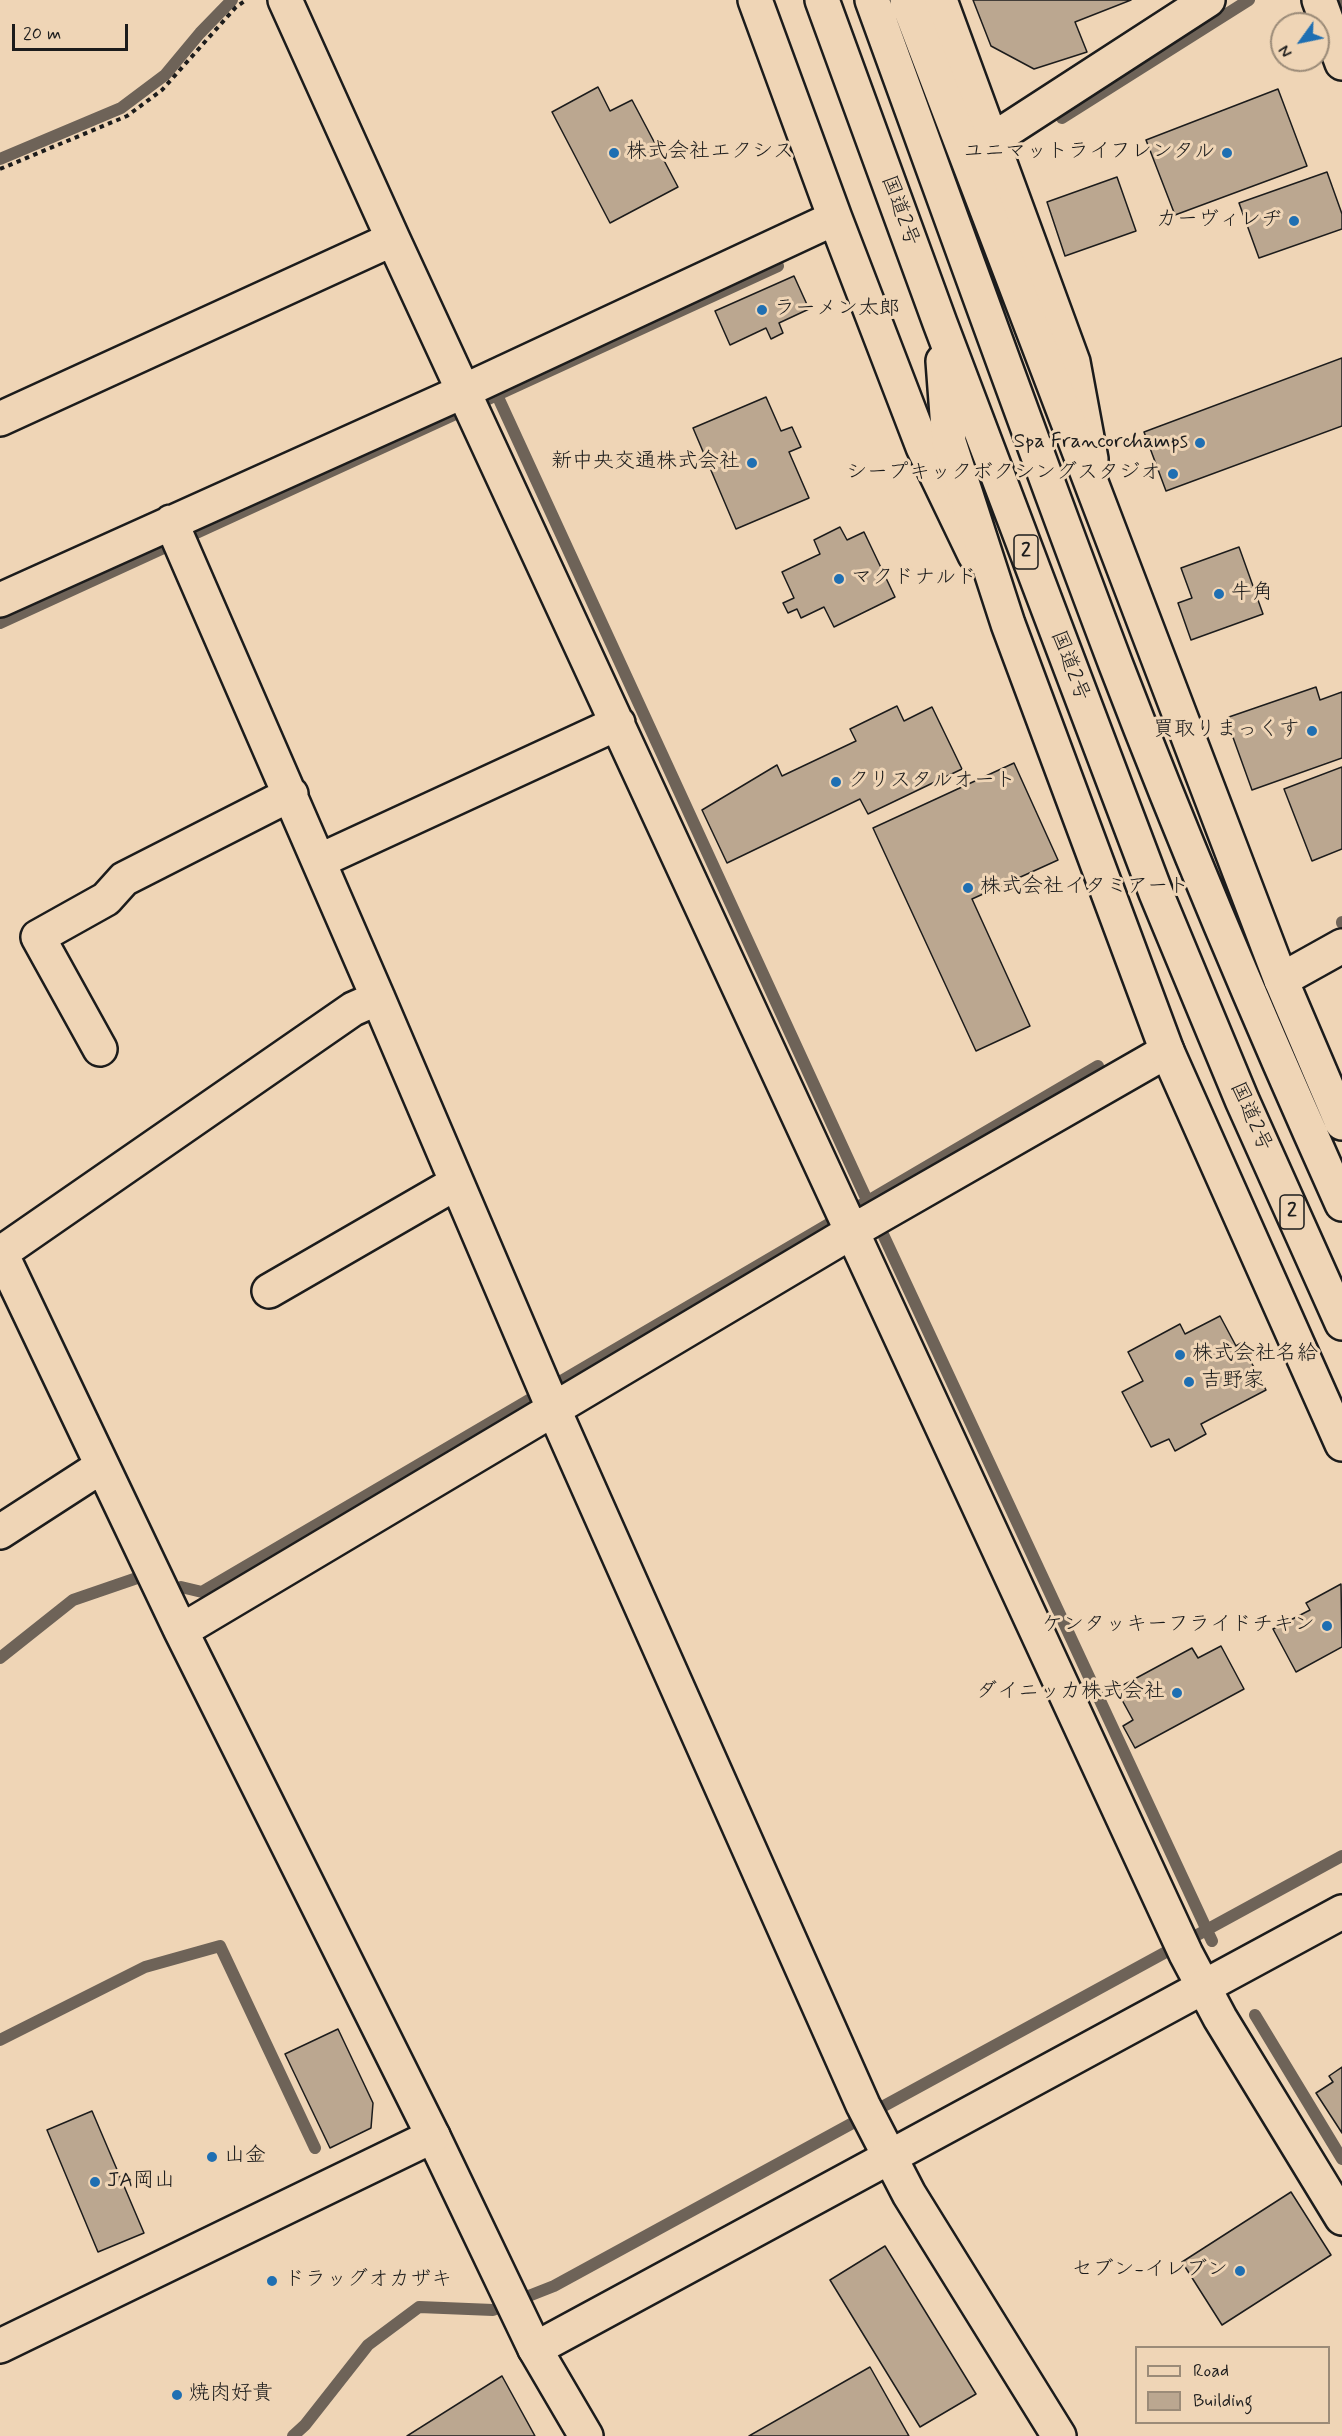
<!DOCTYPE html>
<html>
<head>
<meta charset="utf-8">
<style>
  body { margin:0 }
  #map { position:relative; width:1342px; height:2436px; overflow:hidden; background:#efd5b6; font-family:Mynerve,sans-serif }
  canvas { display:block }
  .legend { position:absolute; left:1135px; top:2346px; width:195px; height:78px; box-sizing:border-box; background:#efd5b6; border:2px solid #9b8b78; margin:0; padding:8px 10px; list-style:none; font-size:18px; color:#1c1c1c }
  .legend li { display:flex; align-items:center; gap:12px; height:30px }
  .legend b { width:30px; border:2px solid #9b8b78 }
  .north { position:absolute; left:1270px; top:12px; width:60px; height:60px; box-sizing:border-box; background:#efd5b6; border:2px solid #9b8b78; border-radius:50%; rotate:237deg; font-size:16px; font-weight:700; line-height:24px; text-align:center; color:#1c1c1c }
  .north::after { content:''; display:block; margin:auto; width:21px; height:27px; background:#1f6fb2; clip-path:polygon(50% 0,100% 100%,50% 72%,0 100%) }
  .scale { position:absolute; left:12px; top:24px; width:116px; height:27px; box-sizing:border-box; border:3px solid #1c1c1c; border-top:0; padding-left:8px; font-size:18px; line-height:21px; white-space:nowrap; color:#1c1c1c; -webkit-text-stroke:4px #efd5b6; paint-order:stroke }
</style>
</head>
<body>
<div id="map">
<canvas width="1342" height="2436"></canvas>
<ul class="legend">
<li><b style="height:8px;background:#efd5b6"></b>Road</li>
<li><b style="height:16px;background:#bba790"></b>Building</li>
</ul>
<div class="north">N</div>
<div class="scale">20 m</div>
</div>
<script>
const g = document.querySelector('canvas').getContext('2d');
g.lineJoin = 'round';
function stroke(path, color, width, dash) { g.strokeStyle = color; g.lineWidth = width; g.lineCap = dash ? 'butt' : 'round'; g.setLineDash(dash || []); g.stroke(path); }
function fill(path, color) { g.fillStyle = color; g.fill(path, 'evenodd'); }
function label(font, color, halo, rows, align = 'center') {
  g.font = font + ' Mynerve,"Klee One",sans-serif'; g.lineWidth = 6; g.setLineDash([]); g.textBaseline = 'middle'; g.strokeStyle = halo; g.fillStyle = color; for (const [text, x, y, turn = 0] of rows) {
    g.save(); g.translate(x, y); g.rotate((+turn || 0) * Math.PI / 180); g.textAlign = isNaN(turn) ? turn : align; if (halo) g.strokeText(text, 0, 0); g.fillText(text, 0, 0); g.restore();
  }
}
stroke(new Path2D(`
  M 1341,0 L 1342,4
  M 1062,118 L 1249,0
  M 0,159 L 121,108 L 165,75 L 200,33 L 232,0
  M 497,395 L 860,1185 L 1212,1941
  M 0,623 L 778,266
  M 1342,923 L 1342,922
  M 181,1587 L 202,1592 L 1098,1066
  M 0,1658 L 73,1600 L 140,1577
  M 1255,2015 L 1342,2159
  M 0,2040 L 145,1967 L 220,1946 L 315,2148
  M 293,2436 L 305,2425 L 368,2345 L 419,2307 L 493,2310 L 554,2286 L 1342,1856`), '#6e6358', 12);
const building = new Path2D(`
  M 973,0 L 1131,0 L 1075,22 L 1087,52 L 1034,69 L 991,46 Z
  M 598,87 L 610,111 L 632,100 L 678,187 L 610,223 L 552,112 Z
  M 1278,89 L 1307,166 L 1175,215 L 1146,140 Z
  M 1327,172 L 1342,214 L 1342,229 L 1259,258 L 1239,203 Z
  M 1117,177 L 1136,231 L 1065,256 L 1047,202 Z
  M 794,276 L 809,309 L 779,323 L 783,333 L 771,339 L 766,328 L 730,345 L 715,311 Z
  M 1342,358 L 1342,426 L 1166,491 L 1144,432 Z
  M 766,397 L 781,431 L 792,427 L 801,447 L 789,452 L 809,498 L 736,529 L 693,428 Z
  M 840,527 L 847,540 L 864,532 L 895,597 L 834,627 L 824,607 L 801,618 L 797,609 L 788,613 L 783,603 L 794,598 L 782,572 L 820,554 L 814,540 Z
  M 1239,547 L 1263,614 L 1191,640 L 1178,603 L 1192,598 L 1181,568 Z
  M 1316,687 L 1320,700 L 1342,692 L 1342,758 L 1252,790 L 1226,718 Z
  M 897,706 L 904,721 L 932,707 L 962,769 L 868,814 L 860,799 L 727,863 L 702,810 L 777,765 L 782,776 L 856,741 L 850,729 Z
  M 1014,763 L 1058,860 L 972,899 L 1030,1026 L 976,1051 L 873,828 Z
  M 1342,767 L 1342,849 L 1312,861 L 1284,789 Z
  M 1220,1316 L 1236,1346 L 1241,1343 L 1266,1390 L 1201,1424 L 1206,1434 L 1175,1451 L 1169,1439 L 1151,1447 L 1122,1392 L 1143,1381 L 1128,1352 L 1180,1324 L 1185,1334 Z
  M 1341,1584 L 1342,1647 L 1296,1672 L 1273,1629 L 1310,1610 L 1306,1603 Z
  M 1221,1646 L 1244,1689 L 1135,1748 L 1123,1726 L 1133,1720 L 1116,1689 L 1192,1648 L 1198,1658 Z
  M 338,2029 L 373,2103 L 371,2128 L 330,2148 L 285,2054 Z
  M 1342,2067 L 1342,2133 L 1316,2093 L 1333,2082 L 1329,2076 Z
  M 92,2111 L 144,2233 L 98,2252 L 47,2130 Z
  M 1291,2192 L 1331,2255 L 1222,2325 L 1182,2262 Z
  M 885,2246 L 976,2394 L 920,2427 L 830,2280 Z
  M 870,2367 L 909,2436 L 749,2436 Z
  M 502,2376 L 535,2436 L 407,2436 Z`);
fill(building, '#bba790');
stroke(building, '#1c1c1c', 1.5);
const street = new Path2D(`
  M 285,0 L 393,239 L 1186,1954 L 1220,2018 L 1342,2218
  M 755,0 L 835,218 L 923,447 L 975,555
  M 940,0 L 1073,362 L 1091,459
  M 1319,0 L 1342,63
  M 992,140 L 1208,0
  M 0,419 L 393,239
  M 171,522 L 378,998 L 554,1410 L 863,2105 L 909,2194 L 1059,2436
  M 0,600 L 464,391 L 835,218
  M 319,861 L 618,723
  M 1281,980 L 1342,946
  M 100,1049 L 38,937 L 106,899 L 124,879 L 291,794
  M 0,1251 L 181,1631 L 433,2136 L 535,2349 L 586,2436
  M 1,1253 L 353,1009 L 378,998
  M 269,1291 L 456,1183
  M 0,1532 L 102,1466
  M 181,1631 L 853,1231 L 1167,1051`);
const secondary = new Path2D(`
  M 0,2346 L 433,2136
  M 535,2349 L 1342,1912`);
const highway = new Path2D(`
  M 822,0 L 940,323 L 1156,893 L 1242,1100 L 1342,1323
  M 872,0 C 953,222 1032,444 1116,665 C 1186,847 1262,1026 1342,1204
  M 907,0 L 1281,980 L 1342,1123
  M 943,361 L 949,442 L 1008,624 L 1167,1051 L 1342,1444`);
stroke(street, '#1c1c1c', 38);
stroke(secondary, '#1c1c1c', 38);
stroke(highway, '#1c1c1c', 38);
stroke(new Path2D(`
  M 0,169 L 127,116 L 162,90 L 236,7 L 246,0`), '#1c1c1c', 4, [4.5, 4.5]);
stroke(street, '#efd5b6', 33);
stroke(secondary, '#efd5b6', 33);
stroke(highway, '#efd5b6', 33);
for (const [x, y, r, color] of [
  [614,153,6,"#1f6fb2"],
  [1227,153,6,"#1f6fb2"],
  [1294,221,6,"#1f6fb2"],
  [762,310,6,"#1f6fb2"],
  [1200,443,6,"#1f6fb2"],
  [752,463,6,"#1f6fb2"],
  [1173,474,6,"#1f6fb2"],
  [839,579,6,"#1f6fb2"],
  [1219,594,6,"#1f6fb2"],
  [1312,731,6,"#1f6fb2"],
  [836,782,6,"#1f6fb2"],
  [968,888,6,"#1f6fb2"],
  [1180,1355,6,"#1f6fb2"],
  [1189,1382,6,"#1f6fb2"],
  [1327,1626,6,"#1f6fb2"],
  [1177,1693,6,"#1f6fb2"],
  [212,2157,6,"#1f6fb2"],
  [95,2182,6,"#1f6fb2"],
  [1240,2271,6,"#1f6fb2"],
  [272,2281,6,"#1f6fb2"],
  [177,2395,6,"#1f6fb2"]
]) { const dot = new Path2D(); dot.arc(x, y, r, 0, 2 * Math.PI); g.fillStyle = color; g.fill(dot); stroke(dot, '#efd5b6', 2); }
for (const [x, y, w] of [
  [1026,552,24],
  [1292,1212,24]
]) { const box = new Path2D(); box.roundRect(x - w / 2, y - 17, w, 34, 4.5); g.fillStyle = '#efd5b6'; g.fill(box); stroke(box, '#1c1c1c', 1.5); }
label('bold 20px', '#1c1c1c', null, [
  ["2",1026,552],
  ["2",1292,1212]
]);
label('21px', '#1c1c1c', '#efd5b6', [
  ["株式会社エクシス",626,153],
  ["ユニマットライフレンタル",1215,153,"right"],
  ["カーヴィレヂ",1282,221,"right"],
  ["ラーメン太郎",774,310],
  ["Spa Francorchamps",1188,443,"right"],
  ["新中央交通株式会社",740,463,"right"],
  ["シープキックボクシングスタジオ",1161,474,"right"],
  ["マクドナルド",851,579],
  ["牛角",1231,594],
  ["買取りまっくす",1300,731,"right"],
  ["クリスタルオート",848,782],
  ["株式会社イタミアート",980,888],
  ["株式会社名給",1192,1355],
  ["吉野家",1201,1382],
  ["ケンタッキーフライドチキン",1315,1626,"right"],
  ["ダイニッカ株式会社",1165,1693,"right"],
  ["山金",224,2157],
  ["JA岡山",107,2182],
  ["セブン-イレブン",1228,2271,"right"],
  ["ドラッグオカザキ",284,2281],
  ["焼肉好貴",189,2395]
], 'left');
label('21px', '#1c1c1c', '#efd5b6', [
  ["国道2号",899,211,70],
  ["国道2号",1069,666,69],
  ["国道2号",1250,1117,66]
]);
</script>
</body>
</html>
